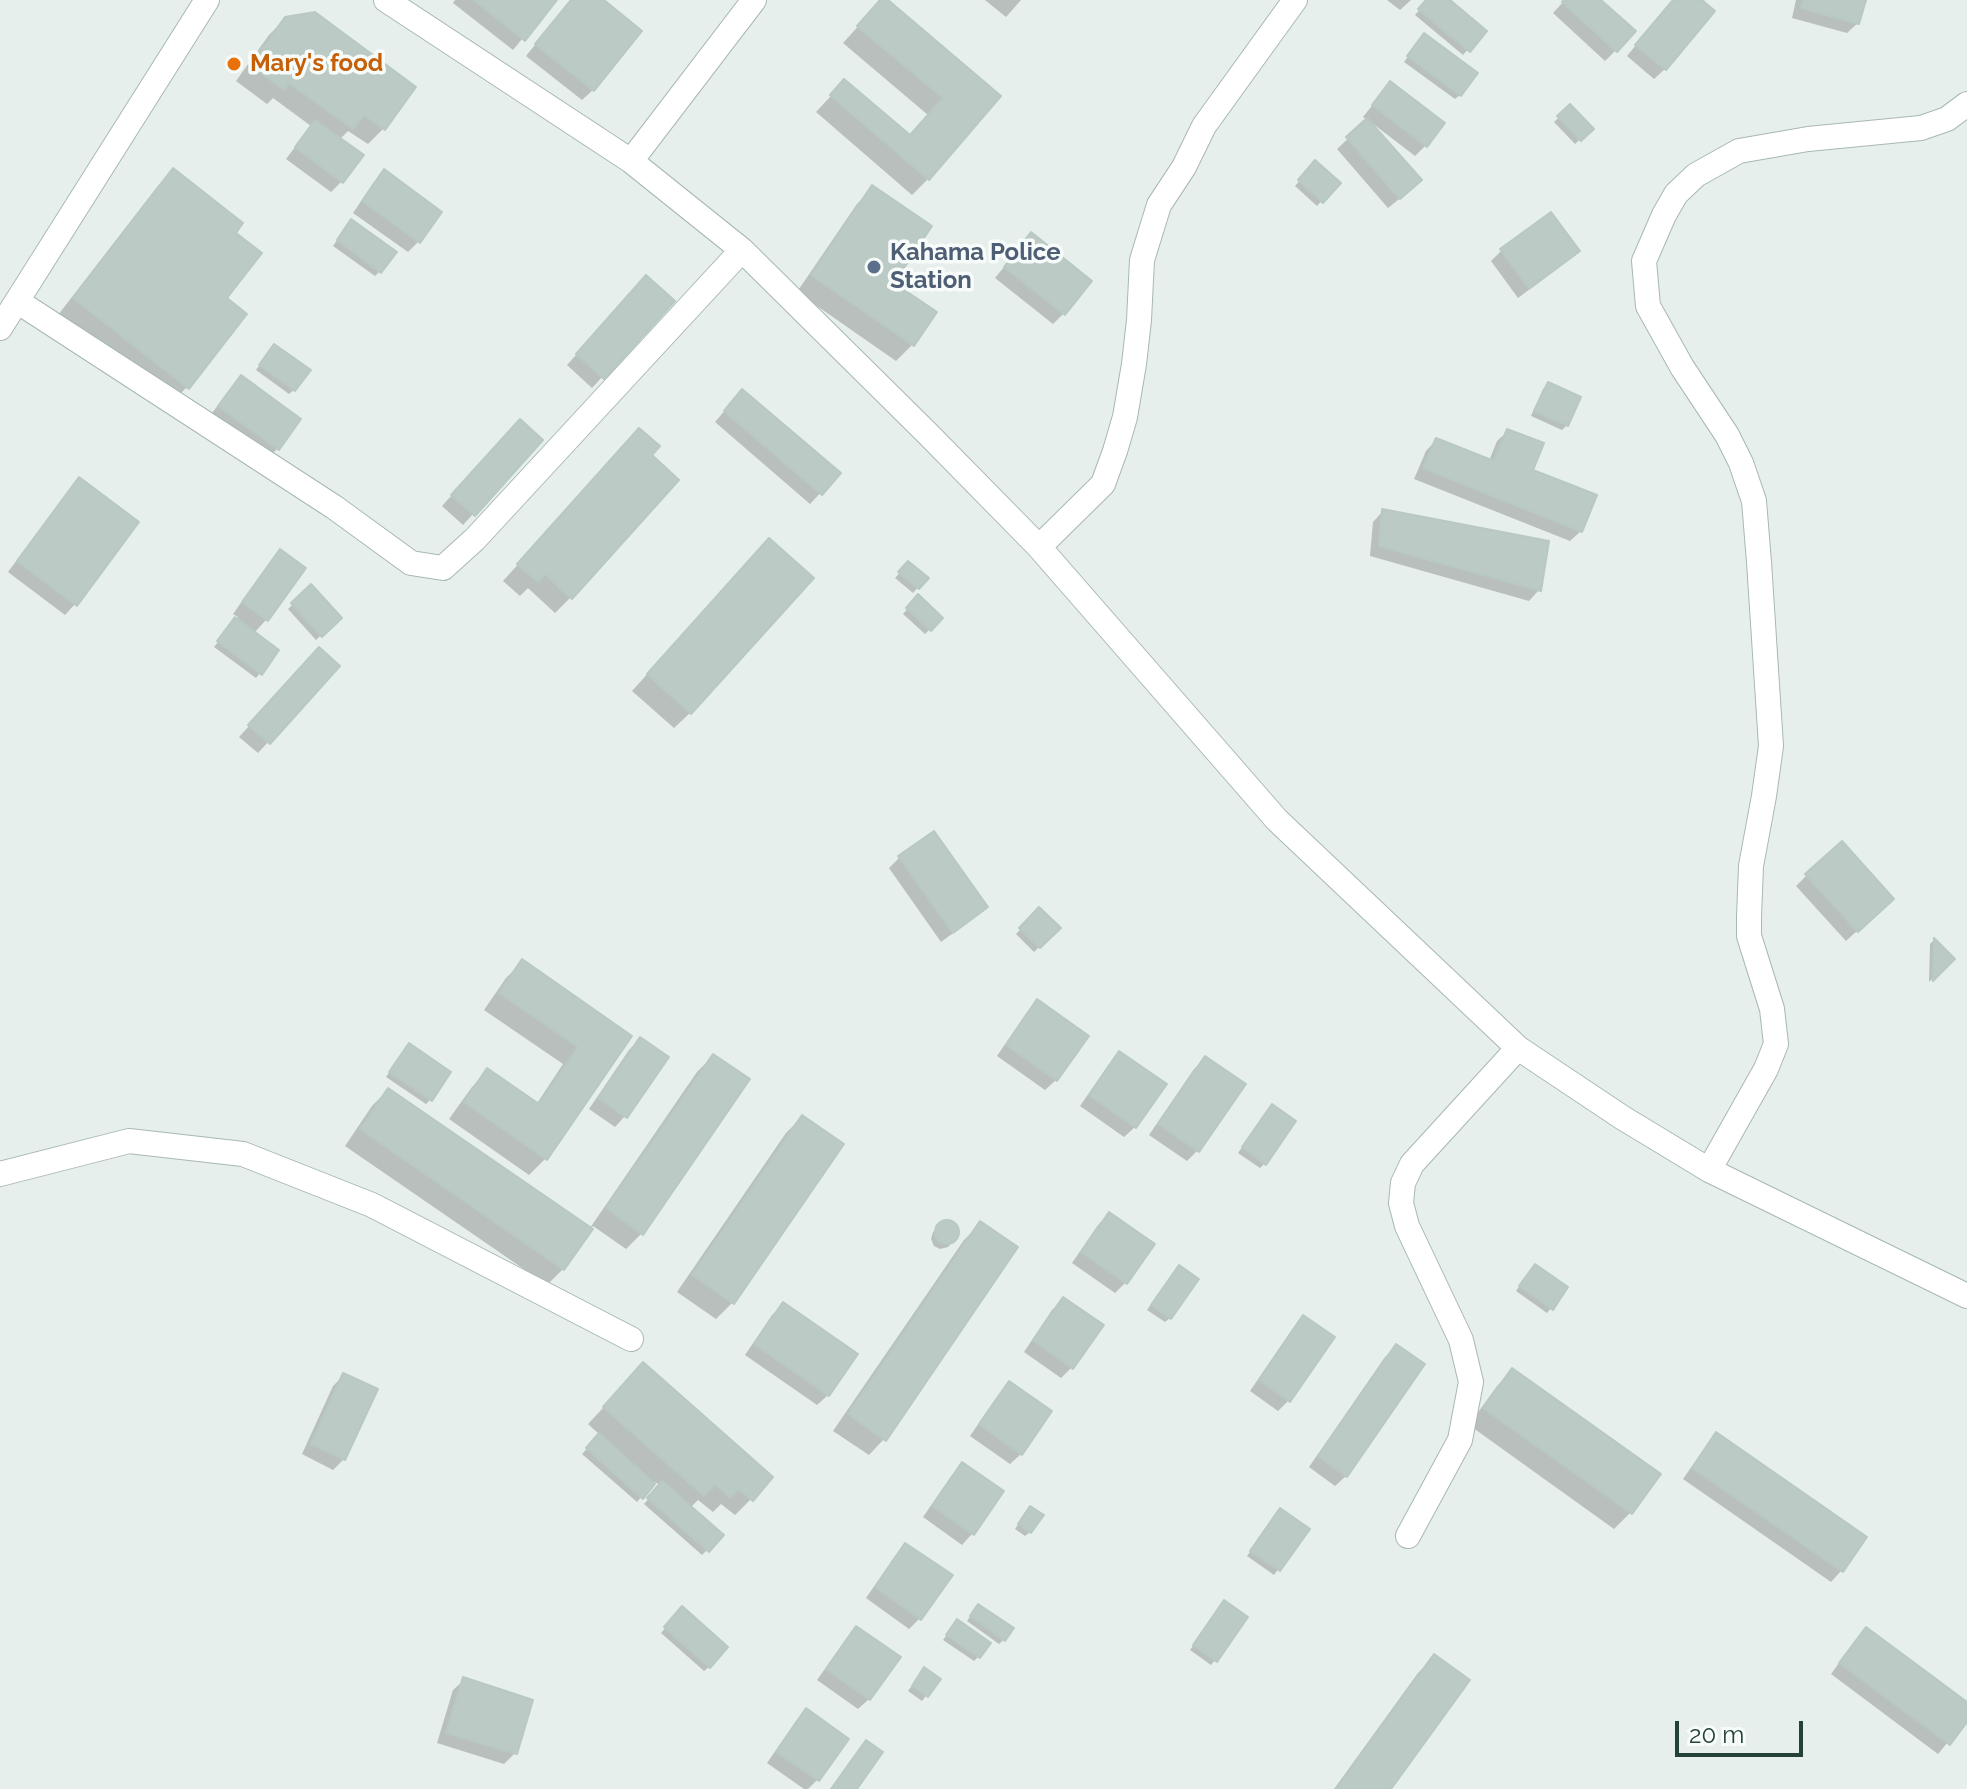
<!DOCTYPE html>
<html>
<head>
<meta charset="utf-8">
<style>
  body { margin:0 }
  #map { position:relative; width:1967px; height:1789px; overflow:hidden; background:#e6efeb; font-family:Raleway,sans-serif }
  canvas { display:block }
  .scale { position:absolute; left:1675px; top:1721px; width:128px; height:36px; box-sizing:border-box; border:4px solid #24423a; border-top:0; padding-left:10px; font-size:24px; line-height:28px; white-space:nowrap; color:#24423a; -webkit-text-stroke:6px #f7fbf9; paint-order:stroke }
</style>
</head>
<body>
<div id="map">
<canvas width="1967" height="1789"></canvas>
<div class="scale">20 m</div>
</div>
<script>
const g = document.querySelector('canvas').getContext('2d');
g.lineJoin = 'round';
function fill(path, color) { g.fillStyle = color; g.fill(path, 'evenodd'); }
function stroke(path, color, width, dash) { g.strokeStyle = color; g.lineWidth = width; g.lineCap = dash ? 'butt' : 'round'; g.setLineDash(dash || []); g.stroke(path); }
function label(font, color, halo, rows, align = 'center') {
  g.font = font + ' Raleway,sans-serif'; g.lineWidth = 7; g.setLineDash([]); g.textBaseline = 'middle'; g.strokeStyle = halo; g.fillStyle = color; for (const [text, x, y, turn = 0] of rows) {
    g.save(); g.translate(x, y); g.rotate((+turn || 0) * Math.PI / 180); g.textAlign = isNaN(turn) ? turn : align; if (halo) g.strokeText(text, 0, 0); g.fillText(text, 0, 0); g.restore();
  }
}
fill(new Path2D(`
  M 455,0 L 554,0 L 513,50 L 453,3 Z
  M 571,0 L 600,0 L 639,31 L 593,90 L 582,100 L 526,56 Z
  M 882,0 L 885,0 L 998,97 L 928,179 L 912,195 L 816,112 L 844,82 L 909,137 L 928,115 L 843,43 Z
  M 985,0 L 1021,0 L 1006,17 Z
  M 1387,0 L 1411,0 L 1400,10 Z
  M 1428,0 L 1446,0 L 1484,31 L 1463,55 L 1415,15 Z
  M 1565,0 L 1598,0 L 1616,50 L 1605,61 L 1553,13 Z
  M 1673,0 L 1699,0 L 1665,69 L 1654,79 L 1627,56 Z
  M 1796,0 L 1864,0 L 1858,23 L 1847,33 L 1792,18 Z
  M 286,18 L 384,128 L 368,144 L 348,131 L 339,140 L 342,181 L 331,192 L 286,159 L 311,126 L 273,98 L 267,104 L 236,81 L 269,35 Z
  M 1420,40 L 1460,95 L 1455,99 L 1404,62 Z
  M 1390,83 L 1426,145 L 1415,156 L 1372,123 L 1371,125 L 1409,191 L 1388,208 L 1337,149 L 1368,120 L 1363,117 Z
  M 1570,107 L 1591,129 L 1575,144 L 1554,122 Z
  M 1316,163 L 1338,183 L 1317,206 L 1295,186 Z
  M 173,171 L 233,233 L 224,299 L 187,387 L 171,403 L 58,315 L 157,187 Z
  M 385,172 L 439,212 L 418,242 L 408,252 L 353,213 L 374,182 Z
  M 873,188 L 891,284 L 934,313 L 912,345 L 896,361 L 797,292 L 857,204 Z
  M 347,226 L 379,272 L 375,276 L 333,246 Z
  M 1021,246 L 1064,313 L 1053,324 L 995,278 Z
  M 1502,250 L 1577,251 L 1567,261 L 1518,298 L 1491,261 Z
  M 636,288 L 672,301 L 592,388 L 567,365 Z
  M 270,351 L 294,390 L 289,394 L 256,370 Z
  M 241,377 L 278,448 L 267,459 L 209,417 L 231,388 Z
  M 1548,384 L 1567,425 L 1562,430 L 1531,416 L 1543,389 Z
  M 732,402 L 838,474 L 810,504 L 715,422 Z
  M 1508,431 L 1531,471 L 1581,531 L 1570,541 L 1414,479 L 1426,451 L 1436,440 L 1489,461 L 1497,441 Z
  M 509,432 L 540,440 L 463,525 L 442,506 Z
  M 624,447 L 649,455 L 571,597 L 555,613 L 528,588 L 520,596 L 503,581 Z
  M 79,480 L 75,604 L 65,615 L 8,572 L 69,490 Z
  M 1383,511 L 1539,590 L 1529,601 L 1370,556 L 1373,522 Z
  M 280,552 L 303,568 L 266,620 L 254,633 L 260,673 L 256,678 L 214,647 L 238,617 L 233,614 L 270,562 Z
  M 754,556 L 690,713 L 674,728 L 632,691 Z
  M 908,564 L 926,578 L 913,593 L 895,578 Z
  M 311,587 L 339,618 L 316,640 L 288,609 Z
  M 918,597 L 941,618 L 925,634 L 903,614 Z
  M 309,660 L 338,666 L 258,753 L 239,737 Z
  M 899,858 L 986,907 L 975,917 L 941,942 L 889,868 Z
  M 1807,875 L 1881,909 L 1846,941 L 1796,886 Z
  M 1039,910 L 1058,928 L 1034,952 L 1016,934 Z
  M 1934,940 L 1952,959 L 1929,982 L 1930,944 Z
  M 522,962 L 629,1036 L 545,1159 L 529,1175 L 449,1119 L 472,1087 L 488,1071 L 536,1105 L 563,1064 L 484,1010 L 506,978 Z
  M 1037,1002 L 1056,1080 L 1045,1090 L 997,1056 L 1027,1012 Z
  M 640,1039 L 625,1116 L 615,1127 L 589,1109 L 629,1050 Z
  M 405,1050 L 430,1100 L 426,1104 L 386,1077 Z
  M 1119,1053 L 1135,1127 L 1124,1137 L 1080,1106 L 1109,1064 Z
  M 713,1056 L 642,1233 L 626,1249 L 593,1226 L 563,1269 L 547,1285 L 345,1146 L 372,1106 L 388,1090 L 590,1228 L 697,1072 Z
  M 1205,1059 L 1243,1085 L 1197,1151 L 1187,1161 L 1149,1135 L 1194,1069 Z
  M 1267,1112 L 1265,1163 L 1260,1168 L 1238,1153 Z
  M 802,1117 L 841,1144 L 732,1303 L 716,1319 L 677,1292 L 786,1133 Z
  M 1109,1214 L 1125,1283 L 1115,1293 L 1072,1263 L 1098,1225 Z
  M 944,1222 L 952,1223 L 957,1228 L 958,1235 L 948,1247 L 940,1249 L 934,1246 L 931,1239 L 933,1232 Z
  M 980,1224 L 884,1439 L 869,1455 L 833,1431 L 964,1240 Z
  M 1530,1271 L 1551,1308 L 1547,1313 L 1516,1291 Z
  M 1174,1272 L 1170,1318 L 1165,1322 L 1147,1310 Z
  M 1063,1299 L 1072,1367 L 1061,1378 L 1024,1352 L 1052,1310 Z
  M 783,1305 L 828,1395 L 817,1405 L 745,1355 L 772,1315 Z
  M 1304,1318 L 1289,1400 L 1278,1411 L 1250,1391 L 1293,1328 Z
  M 1396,1347 L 1346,1476 L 1335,1486 L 1309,1467 L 1385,1357 Z
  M 1512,1370 L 1658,1474 L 1630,1513 L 1614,1529 L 1469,1425 L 1497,1386 Z
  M 344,1375 L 344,1459 L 333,1470 L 302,1454 L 333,1386 Z
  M 631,1378 L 751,1499 L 735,1515 L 721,1504 L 713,1512 L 698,1500 L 690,1508 L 721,1536 L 702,1555 L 644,1504 L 661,1485 L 654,1482 L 637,1502 L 582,1454 L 600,1435 L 588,1424 Z
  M 1010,1384 L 1021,1454 L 1010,1464 L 970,1436 L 999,1394 Z
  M 1717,1435 L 1864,1538 L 1841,1571 L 1831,1582 L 1683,1479 L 1706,1446 Z
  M 963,1465 L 1002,1492 L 972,1534 L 962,1545 L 923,1517 L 952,1475 Z
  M 1026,1513 L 1030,1532 L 1025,1536 L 1015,1529 Z
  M 1276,1515 L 1307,1530 L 1274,1575 L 1247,1556 Z
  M 906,1545 L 920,1618 L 909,1629 L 866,1598 L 895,1556 Z
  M 1219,1607 L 1215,1660 L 1211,1665 L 1190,1650 Z
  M 974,1611 L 1004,1639 L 999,1644 L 967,1621 Z
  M 678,1613 L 709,1667 L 704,1671 L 661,1633 Z
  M 953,1627 L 978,1657 L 974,1661 L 943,1640 Z
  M 856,1628 L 869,1699 L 858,1709 L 817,1680 L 846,1639 Z
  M 1866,1629 L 1967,1704 L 1967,1719 L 1938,1754 L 1831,1674 L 1856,1640 Z
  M 1434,1657 L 1388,1789 L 1334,1789 L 1418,1673 Z
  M 920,1675 L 938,1680 L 922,1701 L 908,1691 Z
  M 464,1680 L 515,1753 L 504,1764 L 437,1743 L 453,1690 Z
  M 806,1711 L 846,1739 L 817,1780 L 808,1789 L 804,1789 L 767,1763 L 796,1721 Z`), '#0003');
const building = new Path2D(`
  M 474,0 L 557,0 L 525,41 Z
  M 571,0 L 604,0 L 642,31 L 594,91 L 535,44 Z
  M 880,0 L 888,0 L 1001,96 L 929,180 L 830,95 L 844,79 L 910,135 L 943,98 L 857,26 Z
  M 1426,0 L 1450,0 L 1487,31 L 1470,52 L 1418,9 Z
  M 1564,0 L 1601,0 L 1636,31 L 1617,52 L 1562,2 Z
  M 1673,0 L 1702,0 L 1715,11 L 1666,70 L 1635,45 Z
  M 1803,0 L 1866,0 L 1859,24 L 1801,8 Z
  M 315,12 L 416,87 L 385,130 L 364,115 L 353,129 L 289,83 L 284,90 L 250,65 L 285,17 Z
  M 1424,33 L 1478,73 L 1461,96 L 1407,56 Z
  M 1390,81 L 1445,123 L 1427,147 L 1372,105 Z
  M 1570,104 L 1594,129 L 1581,141 L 1557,116 Z
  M 1367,118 L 1422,180 L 1400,199 L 1346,137 Z
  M 315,120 L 364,155 L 343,183 L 295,147 Z
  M 1315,160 L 1341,183 L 1323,203 L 1298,180 Z
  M 173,168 L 243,223 L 236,233 L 262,253 L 227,298 L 247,314 L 189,389 L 73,298 Z
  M 384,169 L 442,212 L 420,243 L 362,201 Z
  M 872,185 L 932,226 L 894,283 L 937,312 L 914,346 L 811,275 Z
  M 1551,212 L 1580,251 L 1529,289 L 1500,249 Z
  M 351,219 L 397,252 L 381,273 L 337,240 Z
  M 1031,232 L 1092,281 L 1065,315 L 1004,267 Z
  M 646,275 L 675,301 L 604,379 L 576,354 Z
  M 274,344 L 311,370 L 295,391 L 259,365 Z
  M 241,375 L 301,419 L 279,450 L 218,406 Z
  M 1548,382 L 1581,397 L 1568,426 L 1534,411 Z
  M 742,389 L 841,473 L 822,495 L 724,411 Z
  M 520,419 L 543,440 L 475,516 L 451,495 Z
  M 639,428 L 660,446 L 652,455 L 679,480 L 572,599 L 545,574 L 538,582 L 517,564 Z
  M 1507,429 L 1544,443 L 1533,470 L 1597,495 L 1582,532 L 1423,468 L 1436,438 L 1494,461 Z
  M 79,477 L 139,522 L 77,606 L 17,561 Z
  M 1382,509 L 1549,541 L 1541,591 L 1379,546 Z
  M 769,538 L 814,578 L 691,714 L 647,674 Z
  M 280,549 L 306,568 L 268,621 L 242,602 Z
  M 908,561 L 929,578 L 919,589 L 898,572 Z
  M 311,584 L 342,618 L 322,637 L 291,603 Z
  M 918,594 L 943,618 L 931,631 L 906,608 Z
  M 235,617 L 279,650 L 262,675 L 217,641 Z
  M 319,647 L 340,666 L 270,744 L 248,725 Z
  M 934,831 L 988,907 L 953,933 L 898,856 Z
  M 1842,841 L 1894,899 L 1858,932 L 1805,874 Z
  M 1039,907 L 1061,928 L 1040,948 L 1019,928 Z
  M 1934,938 L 1955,959 L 1933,981 Z
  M 522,959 L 632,1036 L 547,1160 L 464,1102 L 487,1068 L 539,1104 L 578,1047 L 499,993 Z
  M 1037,999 L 1089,1036 L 1057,1081 L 1006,1045 Z
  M 640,1037 L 669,1057 L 627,1118 L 598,1098 Z
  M 409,1043 L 451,1072 L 432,1101 L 389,1072 Z
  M 1119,1051 L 1167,1084 L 1136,1128 L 1089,1095 Z
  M 713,1054 L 750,1079 L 643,1235 L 606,1208 Z
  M 1205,1056 L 1246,1084 L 1199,1152 L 1158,1124 Z
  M 388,1088 L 593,1229 L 564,1270 L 360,1129 Z
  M 1272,1104 L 1296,1121 L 1266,1165 L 1242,1147 Z
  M 802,1115 L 844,1144 L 734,1304 L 692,1275 Z
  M 1109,1212 L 1155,1244 L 1127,1284 L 1081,1252 Z
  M935 1232a12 12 0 1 1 24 0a12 12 0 1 1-24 0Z
  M 980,1221 L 1018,1247 L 886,1441 L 848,1414 Z
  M 1535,1264 L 1568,1287 L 1553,1310 L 1519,1286 Z
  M 1179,1265 L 1199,1279 L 1171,1319 L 1151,1305 Z
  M 1063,1297 L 1104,1325 L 1073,1369 L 1033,1340 Z
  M 783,1302 L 858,1354 L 829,1396 L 754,1344 Z
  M 1303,1315 L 1335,1337 L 1290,1402 L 1259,1380 Z
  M 1396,1344 L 1425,1364 L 1347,1477 L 1318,1456 Z
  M 643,1362 L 773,1477 L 753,1501 L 738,1489 L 730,1498 L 715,1484 L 704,1496 L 603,1407 Z
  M 1512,1368 L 1661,1474 L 1632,1514 L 1483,1408 Z
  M 343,1373 L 378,1389 L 345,1460 L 311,1444 Z
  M 1009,1381 L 1052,1411 L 1022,1455 L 979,1424 Z
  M 1716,1432 L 1867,1537 L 1843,1572 L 1692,1468 Z
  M 599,1433 L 655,1484 L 643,1499 L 586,1448 Z
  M 962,1462 L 1004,1491 L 974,1535 L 932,1506 Z
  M 662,1481 L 724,1535 L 709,1552 L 647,1498 Z
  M 1030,1506 L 1044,1515 L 1031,1533 L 1018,1524 Z
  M 1280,1508 L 1310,1529 L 1280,1571 L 1250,1551 Z
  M 905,1543 L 953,1575 L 921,1620 L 875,1587 Z
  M 1224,1600 L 1248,1617 L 1217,1662 L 1193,1645 Z
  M 978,1604 L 1014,1628 L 1005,1641 L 970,1616 Z
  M 682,1606 L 728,1647 L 710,1668 L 664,1627 Z
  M 957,1619 L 991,1643 L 980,1658 L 946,1635 Z
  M 856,1626 L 901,1657 L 870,1700 L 826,1669 Z
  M 1866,1627 L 1967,1702 L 1967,1722 L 1950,1745 L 1839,1663 Z
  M 1434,1654 L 1470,1680 L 1391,1789 L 1336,1789 Z
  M 924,1667 L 941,1679 L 928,1697 L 912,1686 Z
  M 463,1677 L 533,1700 L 517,1754 L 446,1733 Z
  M 806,1708 L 849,1739 L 819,1781 L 776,1752 Z
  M 866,1740 L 883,1752 L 857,1789 L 831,1789 Z`);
fill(building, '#bbcac4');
stroke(building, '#b8c9c2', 2);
const minor = new Path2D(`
  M 386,0 L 631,161 L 742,250 L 929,435 L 1039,547 L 1277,820 L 1518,1048 L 1623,1118 L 1709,1170 L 1967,1296
  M 631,161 L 754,0
  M 17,301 L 334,507 L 411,563 L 443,568 L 475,539 L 742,250
  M 0,328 L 207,0
  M 1039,547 L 1103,484 L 1115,451 L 1125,417 L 1134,364 L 1139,320 L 1142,260 L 1159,205 L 1184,167 L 1204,126 L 1295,0
  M 1709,1170 L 1766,1069 L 1776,1044 L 1772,1009 L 1749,936 L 1749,917 L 1751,866 L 1764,796 L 1771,746 L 1759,562 L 1754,501 L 1741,463 L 1727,435 L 1682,367 L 1648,306 L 1644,261 L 1664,215 L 1676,194 L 1696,175 L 1739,151 L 1808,139 L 1921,128 L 1947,119 L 1967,104
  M 0,1174 L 129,1141 L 243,1154 L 372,1205 L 631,1339
  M 1408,1536 L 1460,1440 L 1471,1382 L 1461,1340 L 1407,1226 L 1401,1203 L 1403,1183 L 1412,1164 L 1518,1048`);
stroke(minor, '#a8b8b2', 26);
stroke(minor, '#fff', 24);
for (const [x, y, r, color] of [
  [234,64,8,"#e8710a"],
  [874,267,8,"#5c6f8a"]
]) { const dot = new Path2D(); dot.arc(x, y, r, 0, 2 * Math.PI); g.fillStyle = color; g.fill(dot); stroke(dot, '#f7fbf9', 3); }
label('bold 24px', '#c56008', '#f7fbf9', [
  ["Mary's food",250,64]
], 'left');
label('bold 24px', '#4e5e75', '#f7fbf9', [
  ["Kahama Police",890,253],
  ["Station",890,281]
], 'left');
</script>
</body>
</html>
